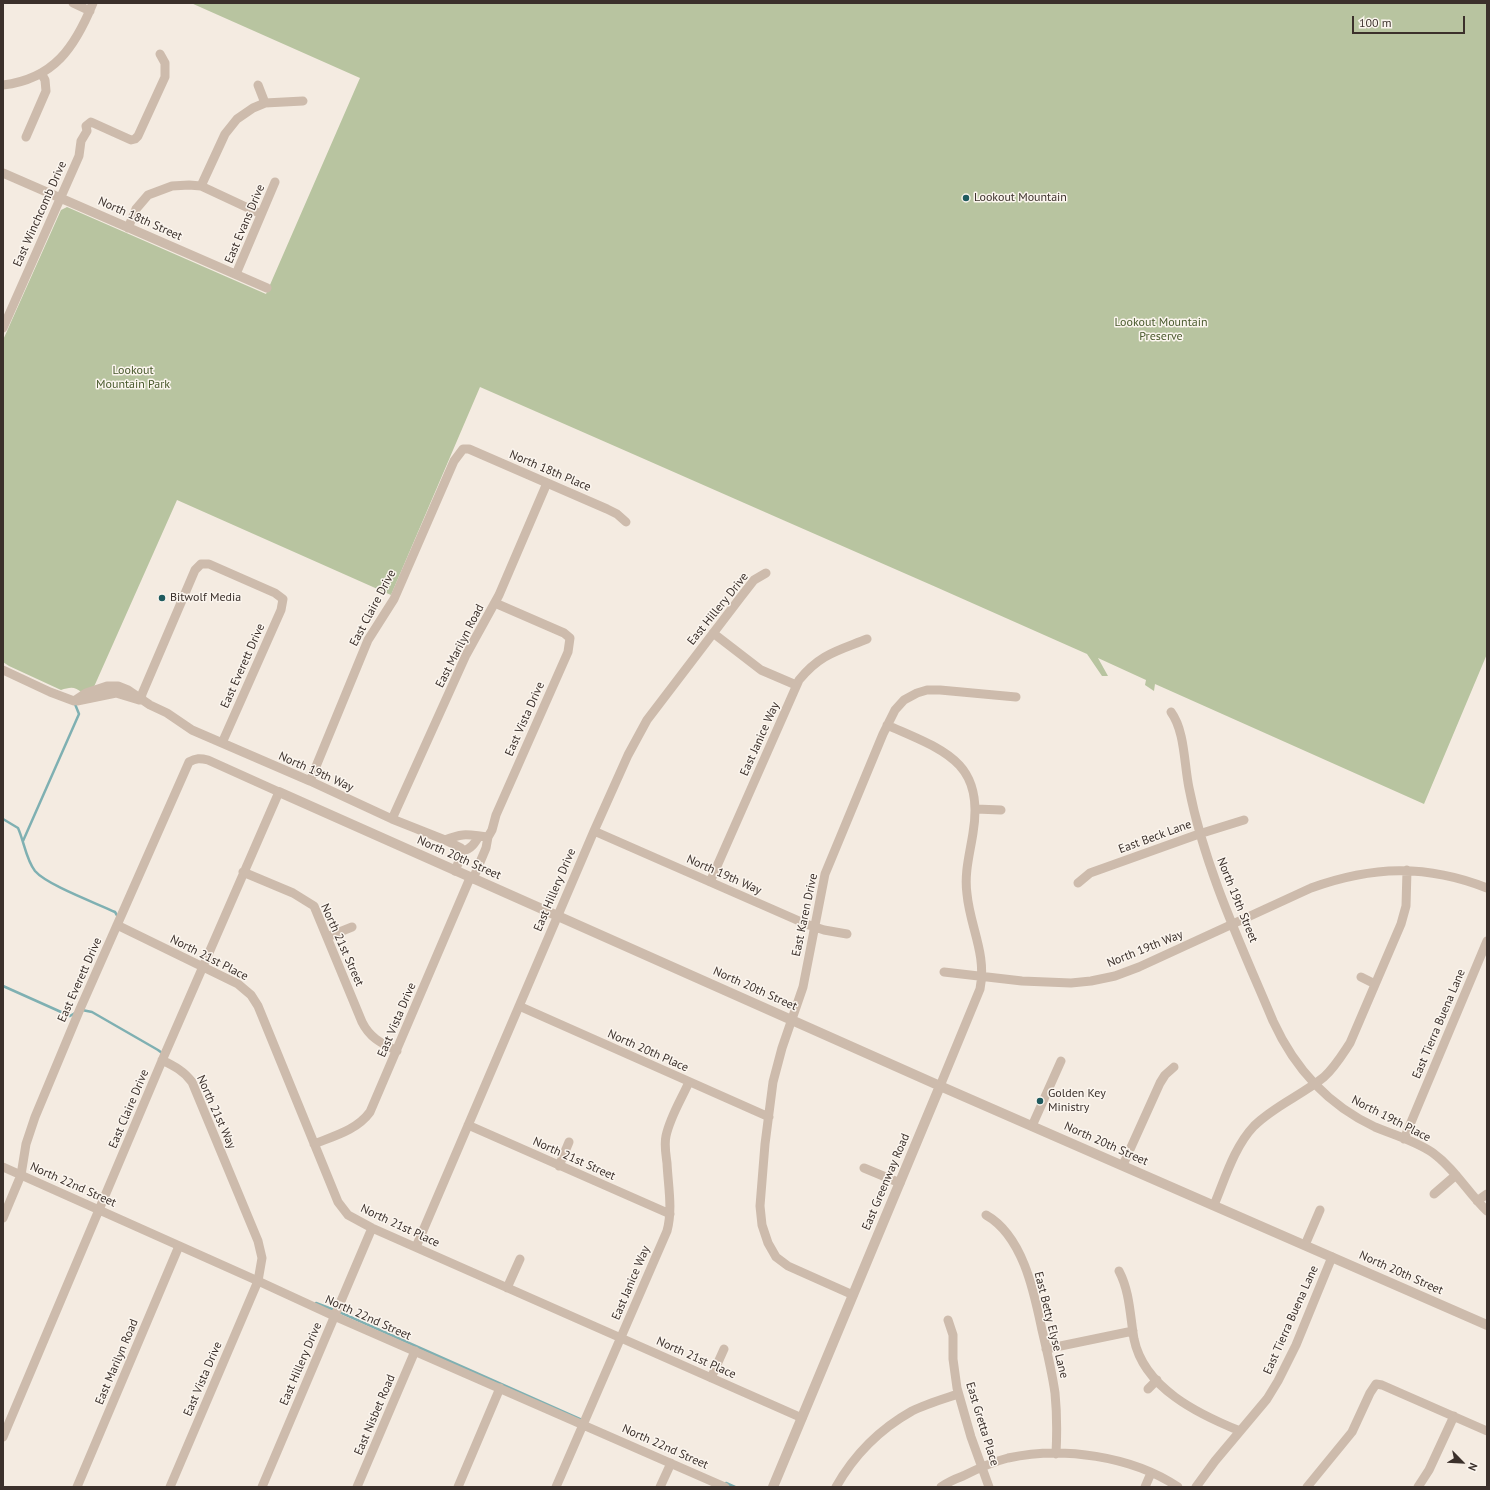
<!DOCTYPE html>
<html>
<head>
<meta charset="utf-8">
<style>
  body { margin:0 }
  #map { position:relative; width:1490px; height:1490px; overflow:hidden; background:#f4ebe1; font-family:"PT Sans",sans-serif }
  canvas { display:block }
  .frame { position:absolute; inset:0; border:4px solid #3b302b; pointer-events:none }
  .north { position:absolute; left:1442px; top:1442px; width:40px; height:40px; -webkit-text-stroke:3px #fbf5ee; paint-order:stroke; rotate:114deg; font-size:11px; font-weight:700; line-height:16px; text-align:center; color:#3b302b }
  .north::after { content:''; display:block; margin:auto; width:14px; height:18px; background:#3b302b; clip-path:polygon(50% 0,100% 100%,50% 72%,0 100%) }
  .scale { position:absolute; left:1352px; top:16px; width:113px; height:18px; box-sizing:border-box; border:2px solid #3b302b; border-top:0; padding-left:5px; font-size:12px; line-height:14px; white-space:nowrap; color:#3b302b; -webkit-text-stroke:3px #fbf5ee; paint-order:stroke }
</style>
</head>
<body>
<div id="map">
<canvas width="1490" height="1490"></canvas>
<div class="frame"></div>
<div class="north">N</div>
<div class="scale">100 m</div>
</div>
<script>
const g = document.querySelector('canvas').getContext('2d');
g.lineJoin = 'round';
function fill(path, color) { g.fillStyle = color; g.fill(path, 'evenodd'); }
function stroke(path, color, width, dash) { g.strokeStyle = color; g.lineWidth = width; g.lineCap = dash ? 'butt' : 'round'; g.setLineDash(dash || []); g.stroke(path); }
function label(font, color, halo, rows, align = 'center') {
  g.font = font + ' "PT Sans",sans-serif'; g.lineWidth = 3; g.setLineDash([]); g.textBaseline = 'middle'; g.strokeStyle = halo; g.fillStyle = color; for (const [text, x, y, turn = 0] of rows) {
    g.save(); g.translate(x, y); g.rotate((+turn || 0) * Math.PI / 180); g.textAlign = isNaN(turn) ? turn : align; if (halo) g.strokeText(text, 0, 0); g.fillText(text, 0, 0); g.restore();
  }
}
fill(new Path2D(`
  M 191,3 L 1487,3 L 1487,654 L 1424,804 L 1155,684 L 1154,691 L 1145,685 L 1146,680 L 1098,658 L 1108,676 L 1102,676 L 1087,654 C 885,564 682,476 480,387 L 391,595 L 177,500 L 93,689 L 82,693 C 75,686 70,687 61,690 L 9,666 L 3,662 L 3,340 L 61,210 L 67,207 L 266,294 L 360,78 Z`), '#b8c4a0');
stroke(new Path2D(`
  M 3,819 L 18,828 C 24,841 26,860 35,871 C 47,885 96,903 115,912 L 118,917
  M 23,841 L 79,714 L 75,704
  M 3,986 L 70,1016 L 75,1013
  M 82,1010 L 92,1012 L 158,1050 L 162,1053
  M 316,1303 L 337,1311 L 582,1420
  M 726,1483 L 735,1487`), '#7fb0b2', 2.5);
stroke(new Path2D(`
  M 73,3 L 90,11
  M 3,85 C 54,79 75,47 93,3
  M 258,85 L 265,103
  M 26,137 L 46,91 L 45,80 L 41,73
  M 3,173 L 267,288
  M 201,186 L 225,134 L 237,119 L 253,108 L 265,103 L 303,101
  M 128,228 L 136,209 L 148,195 L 172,186 L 189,185 L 201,186 L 261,214
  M 236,274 L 275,182
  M 3,328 L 79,156 L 81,141 L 87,131 L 86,126 L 91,122 L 131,140 L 135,139 L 138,136 L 165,77 L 165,63 L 160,54
  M 713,633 L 761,670 L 796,685
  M 3,670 L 50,692 L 74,701
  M 141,700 L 142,694 L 195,570 L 201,564 L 209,564 L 275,593 L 283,599 L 281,610 L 222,743
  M 74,701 L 86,693 L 107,686 L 118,686 L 128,690 L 150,705 L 167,713 L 192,730 L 310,781 L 392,819 L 445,840 C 465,832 468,835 488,837
  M 77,701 L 116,693 L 139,700
  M 1171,712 C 1185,731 1184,764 1189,788 C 1205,869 1241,945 1273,1021 C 1294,1067 1328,1105 1375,1127 C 1394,1135 1416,1141 1433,1153 C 1455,1169 1468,1193 1487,1211
  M 887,725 C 943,750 985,761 973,833 C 970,853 964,873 967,894 C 970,927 987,954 980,989 L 940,1086
  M 310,781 L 368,640 L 394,599 L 454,461 L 463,449 L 469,449 L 607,509 L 617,514 L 626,522
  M 976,809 L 1001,810
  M 392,819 L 466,655 L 499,595 L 547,483
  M 594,831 L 806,924 L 824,930 L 847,934
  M 445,840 L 461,848 L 463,851 L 455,871
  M 463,851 C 471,849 475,843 479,836
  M 243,872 L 293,893 L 314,906 L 362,1022 C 370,1038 381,1043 397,1051
  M 473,879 L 486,848 L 488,837 L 492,830 L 496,815 L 568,652 L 570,638 L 564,633 L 495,603
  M 710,882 L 799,680 C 820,654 837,651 867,639
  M 1078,883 L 1090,873 L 1199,834 L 1244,820
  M 117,925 L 238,984 L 251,995 L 258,1006 L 338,1202 L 348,1215 L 372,1228 L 802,1418
  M 327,937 L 352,927
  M 944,972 L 1022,981 L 1071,983 L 1091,981 L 1115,976 L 1139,967 L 1311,888 C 1372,866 1426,864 1487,888
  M 1361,977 L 1375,984
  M 519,1006 L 769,1117
  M 162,1060 C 174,1066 184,1071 192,1082 L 258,1241 L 262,1258 L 258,1281 L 170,1487
  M 468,1125 L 670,1214
  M 1032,1126 L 1061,1061
  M 1404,1139 L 1487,941
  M 314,1144 C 334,1136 357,1130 370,1112 L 470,878
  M 1123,1165 L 1160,1083 L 1165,1075 L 1174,1067
  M 559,1166 L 569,1142
  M 3,1167 L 258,1281 L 334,1316 L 725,1487
  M 864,1168 L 900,1183
  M 1434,1194 L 1456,1175
  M 1477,1201 L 1487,1194
  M 1214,1205 C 1225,1179 1234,1147 1254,1126 C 1274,1106 1302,1095 1324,1077 C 1335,1067 1342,1055 1350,1043 L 1401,924 L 1406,906 L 1407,870
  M 986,1215 C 1023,1236 1034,1292 1042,1330 C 1047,1351 1052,1372 1055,1393 C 1057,1413 1057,1434 1056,1454
  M 3,1218 L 21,1175 L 26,1144 L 35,1117 L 80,1009 L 189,762 C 196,758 200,758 208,760 L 279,792 L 164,1056 L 3,1437
  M 1305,1245 L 1320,1210
  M 416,1247 L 594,831 L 628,755 L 647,720 L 740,598 L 754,580 L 766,573
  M 1119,1271 C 1130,1292 1130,1316 1134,1339 C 1144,1388 1198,1414 1240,1431
  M 507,1288 L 520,1259
  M 853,1295 L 788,1266 L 776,1257 L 768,1243 L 762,1225 L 760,1206 L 765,1144 L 773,1082 L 782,1048 L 803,987 L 825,874 L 883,734 L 895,710 L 904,700 L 917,693 L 927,690 L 940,690 L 1016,697
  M 948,1320 L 953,1335 L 953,1359 L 957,1388 L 971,1437 L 989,1487
  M 1046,1349 L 1133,1331
  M 711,1378 L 724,1349
  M 1148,1389 L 1157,1380
  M 77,1487 L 179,1246
  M 262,1487 L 372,1228
  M 357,1487 L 415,1351
  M 458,1487 L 500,1388
  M 556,1487 L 667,1231 C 673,1209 668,1185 667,1163 C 666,1155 664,1145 666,1136 C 670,1117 681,1100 689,1082
  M 660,1487 L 671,1463
  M 836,1487 C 854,1455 880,1429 912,1411 C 926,1404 943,1399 958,1394
  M 941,1487 C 948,1482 955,1479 963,1476 C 977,1469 992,1462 1008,1458 C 1062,1446 1132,1456 1178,1487
  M 1145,1487 L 1151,1473
  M 1196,1487 L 1215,1461 L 1267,1399 L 1278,1381 L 1296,1345 L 1332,1257
  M 1307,1487 L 1352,1432 L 1370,1393 L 1376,1384 L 1382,1385 L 1487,1431
  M 1418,1487 L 1429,1470 L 1454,1416`), '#cdbbac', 9);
stroke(new Path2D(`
  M 279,792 L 940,1086 L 1487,1325
  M 773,1487 L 940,1086`), '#cdbbac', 10);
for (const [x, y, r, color] of [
  [966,198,4,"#1f5a5e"],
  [162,598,4,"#1f5a5e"],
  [1040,1101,4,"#1f5a5e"]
]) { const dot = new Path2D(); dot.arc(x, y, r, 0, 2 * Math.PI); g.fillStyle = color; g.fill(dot); stroke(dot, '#fbf5ee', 1.5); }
label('12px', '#3b302b', '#fbf5ee', [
  ["Lookout Mountain",974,198],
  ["Bitwolf Media",170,598],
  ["Golden Key",1048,1094],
  ["Ministry",1048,1108]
], 'left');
label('12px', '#3b302b', '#fbf5ee', [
  ["East Winchcomb Drive",40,214,-66],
  ["North 18th Street",140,219,24],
  ["East Evans Drive",245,224,-67],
  ["North 18th Place",550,471,23],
  ["East Claire Drive",373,608,-62],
  ["East Hillery Drive",718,609,-51],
  ["East Marilyn Road",460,646,-63],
  ["East Everett Drive",243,666,-66],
  ["East Vista Drive",525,719,-66],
  ["East Janice Way",760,739,-66],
  ["North 19th Way",316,772,24],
  ["East Beck Lane",1155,837,-20],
  ["North 20th Street",459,858,24],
  ["North 19th Way",724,875,24],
  ["East Hillery Drive",555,890,-67],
  ["North 19th Street",1237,900,68],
  ["East Karen Drive",805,915,-78],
  ["North 21st Street",342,945,66],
  ["North 19th Way",1145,949,-22],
  ["North 21st Place",209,958,27],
  ["East Everett Drive",80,980,-66],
  ["North 20th Street",755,989,24],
  ["East Vista Drive",397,1020,-67],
  ["East Tierra Buena Lane",1439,1024,-67],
  ["North 20th Place",648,1051,24],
  ["East Claire Drive",129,1109,-67],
  ["North 21st Way",216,1112,66],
  ["North 19th Place",1391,1119,27],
  ["North 20th Street",1106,1144,24],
  ["North 21st Street",574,1159,24],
  ["East Greenway Road",886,1182,-67],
  ["North 22nd Street",73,1185,24],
  ["North 21st Place",400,1226,25],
  ["North 20th Street",1401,1273,24],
  ["East Janice Way",631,1283,-67],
  ["North 22nd Street",368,1318,24],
  ["East Tierra Buena Lane",1291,1320,-66],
  ["East Betty Elyse Lane",1051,1325,76],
  ["North 21st Place",696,1358,24],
  ["East Marilyn Road",117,1362,-67],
  ["East Hillery Drive",301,1364,-67],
  ["East Vista Drive",203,1379,-67],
  ["East Nisbet Road",375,1415,-67],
  ["East Gretta Place",982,1424,73],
  ["North 22nd Street",665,1447,24]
]);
label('12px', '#4a5a2e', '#fbf5ee', [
  ["Lookout Mountain",1161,323],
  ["Preserve",1161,337],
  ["Lookout",133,371],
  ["Mountain Park",133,385]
]);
</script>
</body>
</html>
